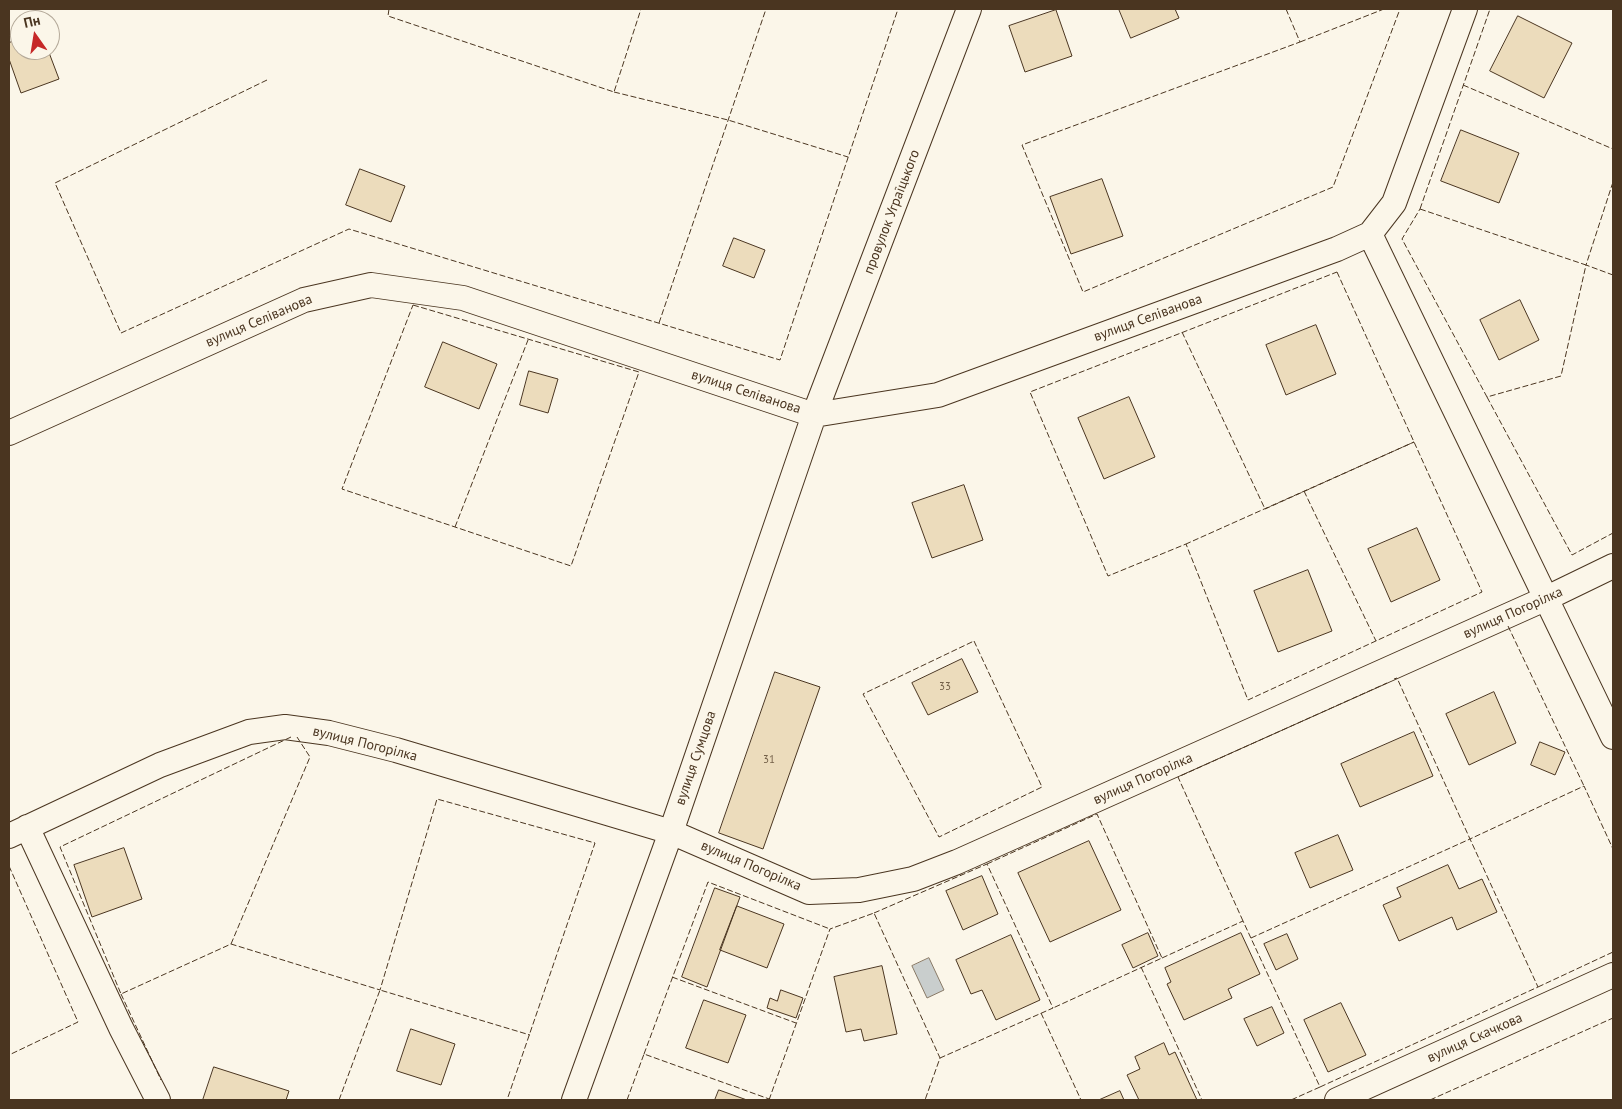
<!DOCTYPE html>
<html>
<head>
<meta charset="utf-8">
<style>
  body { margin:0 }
  #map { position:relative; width:1622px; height:1109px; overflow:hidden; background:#fbf6e9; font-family:"PT Sans",sans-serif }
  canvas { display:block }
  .frame { position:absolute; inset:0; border:10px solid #4a3520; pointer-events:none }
  .north { position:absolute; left:10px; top:10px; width:50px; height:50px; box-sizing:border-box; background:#fbf6e9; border:1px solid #b4a999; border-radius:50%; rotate:347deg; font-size:14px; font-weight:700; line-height:20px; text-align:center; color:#4a3520 }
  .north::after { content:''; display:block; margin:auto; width:18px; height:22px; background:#c62828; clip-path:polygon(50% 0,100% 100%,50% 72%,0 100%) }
</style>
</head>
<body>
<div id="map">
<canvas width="1622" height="1109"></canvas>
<div class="frame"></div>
<div class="north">Пн</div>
</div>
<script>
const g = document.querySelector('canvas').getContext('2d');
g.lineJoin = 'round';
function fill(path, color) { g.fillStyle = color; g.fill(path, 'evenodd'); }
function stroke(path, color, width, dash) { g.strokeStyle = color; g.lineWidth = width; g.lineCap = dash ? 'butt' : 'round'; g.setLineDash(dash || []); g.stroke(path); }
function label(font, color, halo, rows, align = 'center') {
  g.font = font + ' "PT Sans",sans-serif'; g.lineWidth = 4; g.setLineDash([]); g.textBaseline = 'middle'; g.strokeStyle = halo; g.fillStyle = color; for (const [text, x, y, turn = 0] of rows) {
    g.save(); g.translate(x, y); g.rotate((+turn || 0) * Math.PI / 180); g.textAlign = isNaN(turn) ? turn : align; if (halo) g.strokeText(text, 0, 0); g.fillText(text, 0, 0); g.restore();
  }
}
const water = new Path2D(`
  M 929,958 L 944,990 L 927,998 L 912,966 Z`);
fill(water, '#c9cecd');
stroke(water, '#887966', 1);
const building = new Path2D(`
  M 1119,9 L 1175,9 L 1179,18 L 1131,38 Z
  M 1056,10 L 1072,56 L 1025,72 L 1009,26 Z
  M 1518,16 L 1572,43 L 1544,98 L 1490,71 Z
  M 20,39 L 20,50 L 48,50 L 59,79 L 21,93 L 9,59 L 9,43 Z
  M 1461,130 L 1519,153 L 1499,203 L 1441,181 Z
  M 360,169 L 405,186 L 391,222 L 346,205 Z
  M 1102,179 L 1123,236 L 1071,254 L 1050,197 Z
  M 734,238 L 765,250 L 754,278 L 723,266 Z
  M 1520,300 L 1539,340 L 1499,360 L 1480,320 Z
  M 1316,325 L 1336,374 L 1286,395 L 1266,345 Z
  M 443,342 L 497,364 L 479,409 L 425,387 Z
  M 529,371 L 558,379 L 548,413 L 520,405 Z
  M 1129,397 L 1155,457 L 1104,479 L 1078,418 Z
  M 964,485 L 983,540 L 932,558 L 912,503 Z
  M 1417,528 L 1440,580 L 1391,602 L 1368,549 Z
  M 1308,570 L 1332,631 L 1278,652 L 1254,591 Z
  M 962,659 L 978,692 L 928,715 L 912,683 Z
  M 775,672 L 820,687 L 763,849 L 719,833 Z
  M 1494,692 L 1516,743 L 1469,765 L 1446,714 Z
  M 1414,732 L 1433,776 L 1360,807 L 1341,764 Z
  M 1540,742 L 1565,752 L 1555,775 L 1531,765 Z
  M 1338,835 L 1353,870 L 1310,888 L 1295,853 Z
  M 1089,841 L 1121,910 L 1050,942 L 1018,873 Z
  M 124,848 L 142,899 L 92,917 L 74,865 Z
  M 1448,865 L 1459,889 L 1482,879 L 1497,912 L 1457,930 L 1452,917 L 1399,941 L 1383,905 L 1401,897 L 1397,888 Z
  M 982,876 L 998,914 L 963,930 L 946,891 Z
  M 715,888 L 740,897 L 707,987 L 682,977 Z
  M 737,906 L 784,924 L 767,968 L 720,950 Z
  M 1148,933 L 1158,956 L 1133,968 L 1122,945 Z
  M 1241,933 L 1260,974 L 1228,989 L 1232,998 L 1184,1020 L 1167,984 L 1171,982 L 1165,968 Z
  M 1287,934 L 1298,959 L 1276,970 L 1264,944 Z
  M 1011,935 L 1040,1000 L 996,1020 L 982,990 L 971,994 L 956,960 Z
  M 882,966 L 897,1034 L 864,1041 L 861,1029 L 846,1032 L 834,977 Z
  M 781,990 L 803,998 L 796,1018 L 767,1008 L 770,998 L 777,1001 Z
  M 704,1000 L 746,1015 L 728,1063 L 686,1048 Z
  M 1341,1003 L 1366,1055 L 1328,1072 L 1304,1020 Z
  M 1272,1007 L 1284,1033 L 1257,1046 L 1244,1019 Z
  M 411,1029 L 455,1044 L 441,1085 L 397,1071 Z
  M 1164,1043 L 1169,1055 L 1175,1052 L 1197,1100 L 1139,1100 L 1127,1075 L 1140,1069 L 1135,1057 Z
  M 214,1067 L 289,1091 L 286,1100 L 203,1100 Z
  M 719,1090 L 747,1100 L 715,1100 Z
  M 1120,1091 L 1124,1100 L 1099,1100 Z`);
fill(building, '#ecdcbc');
stroke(building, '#4a3520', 1);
const street = new Path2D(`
  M 1370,234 L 1613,737
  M 9,433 L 304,300 L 371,285 L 463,298 L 814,415 L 938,395 L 1337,249 L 1370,234 L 1394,203 L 1465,9
  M 27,827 L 121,1028 L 158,1100
  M 9,836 L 160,765 L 249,732 L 285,727 L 329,733 L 396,750 L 671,832 L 809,892 L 859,890 L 913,879 L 957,862 L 1547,598 L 1613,566
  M 574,1100 L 671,832 L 814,415 L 969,9
  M 1337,1100 L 1613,975`);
stroke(street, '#4a3520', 26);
stroke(street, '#fbf6e9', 24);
stroke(new Path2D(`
  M 389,9 L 388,16 L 614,92 L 641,9
  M 1286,9 L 1300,42 L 1022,145 L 1083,292 L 1333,187 L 1400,9
  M 1300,42 L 1384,9
  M 267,80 L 55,183 L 121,333 L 349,229 L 780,360 L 898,9
  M 1463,85 L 1613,149
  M 614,92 L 728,120 L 848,157
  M 1613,182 L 1586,265 L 1613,275
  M 1420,209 L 1586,265 L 1561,376 L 1487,397 L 1402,239 Z
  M 1420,209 L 1490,9
  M 1337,272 L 1482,592 L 1248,700 L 1186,544 L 1108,576 L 1030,392 Z
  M 413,305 L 639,372 L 571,566 L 342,489 Z
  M 659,323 L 766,9
  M 1182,332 L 1265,509 L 1414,442 L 1186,544
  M 1487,397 L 1572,555 L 1613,533
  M 1304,491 L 1376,641
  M 455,527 L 528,340
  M 1508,626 L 1584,786
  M 974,641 L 1042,787 L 939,837 L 863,694 Z
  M 291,737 L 60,847 L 121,994 L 231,944 L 380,990 L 437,799 L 595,843 L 507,1100
  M 987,864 L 1097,814 L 1162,958 L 1053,1008
  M 9,866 L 78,1022 L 9,1055
  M 874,913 L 987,864 L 1053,1008 L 940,1058
  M 1243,921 L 1178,777 L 1387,683
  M 1251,938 L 1470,839 L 1397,678 L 1394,679
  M 231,944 L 310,757 L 297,737
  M 1162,958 L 1243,921 L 1320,1087 L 1291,1100
  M 1141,967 L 1202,1100
  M 672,977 L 796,1023
  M 1538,987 L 1613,952
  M 121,994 L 161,1080
  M 1041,1013 L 1081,1100
  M 644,1054 L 708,882 L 830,929
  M 1320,1087 L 1538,987 L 1470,839 L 1584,786 L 1613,849
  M 339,1100 L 380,990 L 530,1035
  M 627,1100 L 644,1054 L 772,1100
  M 769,1100 L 830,929 L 874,913 L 940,1058 L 925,1100
  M 1430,1100 L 1613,1018`), '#4a3520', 1, [6, 2.5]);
label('11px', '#725f47', null, [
  ["33",945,687],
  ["31",769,760]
]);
label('14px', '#4a3520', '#fbf6e9', [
  ["провулок Уграїцького",892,212,-69],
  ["вулиця Селіванова",1148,318,-20],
  ["вулиця Селіванова",259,321,-23],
  ["вулиця Селіванова",746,392,18],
  ["вулиця Погорілка",1513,613,-24],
  ["вулиця Погорілка",365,744,14],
  ["вулиця Сумцова",696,758,-71],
  ["вулиця Погорілка",1143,779,-24],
  ["вулиця Погорілка",751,866,23],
  ["вулиця Скачкова",1475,1038,-24]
]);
</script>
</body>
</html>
